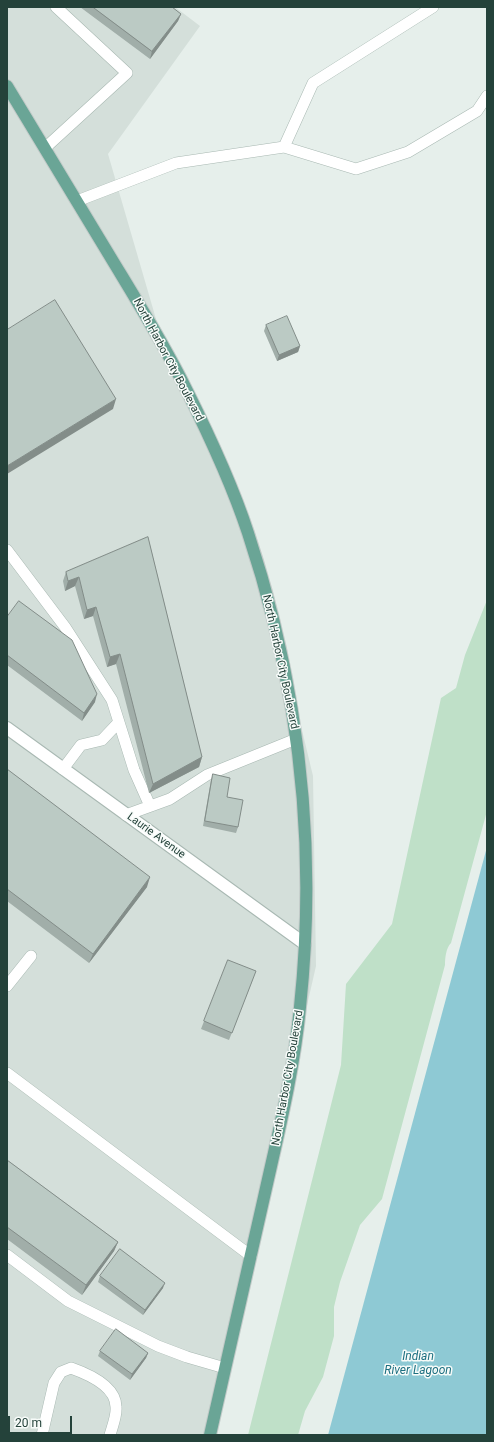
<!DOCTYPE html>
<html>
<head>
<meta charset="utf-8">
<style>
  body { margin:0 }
  #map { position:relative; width:494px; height:1442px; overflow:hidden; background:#e6efeb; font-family:Roboto,sans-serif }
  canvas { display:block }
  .frame { position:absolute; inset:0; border:8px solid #24423a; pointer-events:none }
  .scale { position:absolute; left:8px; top:1416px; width:64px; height:18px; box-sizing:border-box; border:2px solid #24423a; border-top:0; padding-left:5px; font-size:12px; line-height:14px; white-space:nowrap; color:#24423a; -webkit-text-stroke:3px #f7fbf9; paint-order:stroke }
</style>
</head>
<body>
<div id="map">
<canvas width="494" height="1442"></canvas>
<div class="frame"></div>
<div class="scale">20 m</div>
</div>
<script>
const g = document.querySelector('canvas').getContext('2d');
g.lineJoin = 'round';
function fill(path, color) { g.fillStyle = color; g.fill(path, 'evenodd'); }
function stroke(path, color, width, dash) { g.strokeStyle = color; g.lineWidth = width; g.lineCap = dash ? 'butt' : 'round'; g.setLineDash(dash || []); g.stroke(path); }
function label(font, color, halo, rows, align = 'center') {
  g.font = font + ' Roboto,sans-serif'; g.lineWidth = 3; g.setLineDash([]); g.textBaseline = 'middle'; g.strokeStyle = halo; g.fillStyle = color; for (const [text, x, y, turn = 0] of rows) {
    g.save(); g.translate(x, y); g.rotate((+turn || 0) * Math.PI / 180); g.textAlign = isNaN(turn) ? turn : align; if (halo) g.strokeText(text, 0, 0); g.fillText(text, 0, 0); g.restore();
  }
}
fill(new Path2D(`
  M 7,7 L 175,7 L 200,26 L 108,154 L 165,350 L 256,538 L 313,776 L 316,966 L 209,1435 L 7,1435 Z`), '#d4dfda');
fill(new Path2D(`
  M 487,600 L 487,811 L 451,943 C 446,948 445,958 445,965 L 382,1199 L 360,1225 L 340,1282 L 334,1307 L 334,1336 L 323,1377 L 305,1411 L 298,1435 L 248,1435 L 341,1065 L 346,984 L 392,924 L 441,698 L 456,688 L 465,655 Z`), '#bfe0c8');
fill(new Path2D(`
  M 487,847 L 487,1435 L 328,1435 Z`), '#8ec9d4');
const service = new Path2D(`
  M 284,147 L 313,83 L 433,7
  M 45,148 L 127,73 L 56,7
  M 77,201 L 176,163 L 284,147 L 356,169 L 408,152 L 477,111 L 487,96
  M 7,550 L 65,627 L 112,700 L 134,770 L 150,806
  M 63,769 L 81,745 L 102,740 L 119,722
  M 126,815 L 170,799 L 207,775 L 296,739
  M 7,986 L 31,956
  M 7,1073 L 251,1256
  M 7,1255 L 68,1301 L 158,1346 L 187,1357 L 225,1368
  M 42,1435 L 54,1383 L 61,1372 L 71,1368 C 88,1374 116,1386 116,1407 C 117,1416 112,1427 110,1435`);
const minor = new Path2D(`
  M 7,728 L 305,944`);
const primary = new Path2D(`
  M 7,86 C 42,143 76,201 111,258 C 137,301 164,344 186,389 C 209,435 232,484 248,533 C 299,686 317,847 300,1007 C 294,1071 278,1134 264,1197 C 246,1277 228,1356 210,1435`);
stroke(service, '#a8b8b2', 12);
stroke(minor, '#a8b8b2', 14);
stroke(primary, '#c2cac8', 14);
stroke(service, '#fff', 11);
stroke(minor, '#fff', 12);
stroke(primary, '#6aa596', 12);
fill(new Path2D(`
  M 80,7 L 172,7 L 181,14 L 178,21 L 150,59 Z
  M 266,325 L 300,346 L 298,352 L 277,361 L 264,331 Z
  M 148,537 L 202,757 L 199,767 L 149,793 L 116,664 L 107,667 L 93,616 L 84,619 L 75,586 L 65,591 L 63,581 L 66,572 Z
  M 7,617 L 95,702 L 82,721 L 7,665 Z
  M 7,769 L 147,887 L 89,963 L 7,901 Z
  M 213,774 L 227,797 L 238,827 L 236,833 L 203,826 L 211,780 Z
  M 228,960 L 253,979 L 229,1040 L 201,1029 Z
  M 7,1160 L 118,1242 L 114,1251 L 82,1295 L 7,1239 Z
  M 100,1276 L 163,1288 L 143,1315 L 98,1282 Z
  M 100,1351 L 148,1353 L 146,1358 L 130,1380 L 98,1356 Z`), '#a1aea9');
fill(new Path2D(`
  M 181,14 L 178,21 L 150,59 L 152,51 Z
  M 300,346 L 298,352 L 277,361 L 279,355 Z
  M 116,399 L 113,409 L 7,474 L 7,466 Z
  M 79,577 L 75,586 L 65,591 L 68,581 Z
  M 96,607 L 93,616 L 84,619 L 87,610 Z
  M 120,654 L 116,664 L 107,667 L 110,657 Z
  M 97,694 L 95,702 L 82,721 L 84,713 Z
  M 202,757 L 199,767 L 149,793 L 153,784 Z
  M 150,877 L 147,887 L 89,963 L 93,954 Z
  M 118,1242 L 114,1251 L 82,1295 L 86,1285 Z
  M 165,1283 L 163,1288 L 143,1315 L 145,1310 Z
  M 148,1353 L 146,1358 L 130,1380 L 132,1374 Z`), '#838d89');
const building = new Path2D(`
  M 93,7 L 172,7 L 181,14 L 152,51 Z
  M 55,300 L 116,399 L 7,466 L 7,330 Z
  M 287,316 L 300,346 L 279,355 L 266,325 Z
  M 148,537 L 202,757 L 153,784 L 120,654 L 110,657 L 96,607 L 87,610 L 79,577 L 68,581 L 66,572 Z
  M 19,601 L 72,640 L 97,694 L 84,713 L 7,655 L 7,617 Z
  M 7,769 L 150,877 L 93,954 L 7,889 Z
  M 213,774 L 230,778 L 227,797 L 243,800 L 238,827 L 205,821 Z
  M 228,960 L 256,971 L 232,1033 L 204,1021 Z
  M 7,1160 L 118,1242 L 86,1285 L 7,1227 Z
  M 120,1249 L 165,1283 L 145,1310 L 100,1276 Z
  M 116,1329 L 148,1353 L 132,1374 L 100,1351 Z`);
fill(building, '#bbcac4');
stroke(building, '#838d89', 1);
label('11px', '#24423a', '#f7fbf9', [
  ["North Harbor City Boulevard",168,360,62],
  ["North Harbor City Boulevard",280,662,78],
  ["Laurie Avenue",156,836,36],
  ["North Harbor City Boulevard",288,1078,-80]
]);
label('italic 12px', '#1c6f80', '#f7fbf9', [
  ["Indian",418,1357],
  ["River Lagoon",418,1371]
]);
</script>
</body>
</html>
